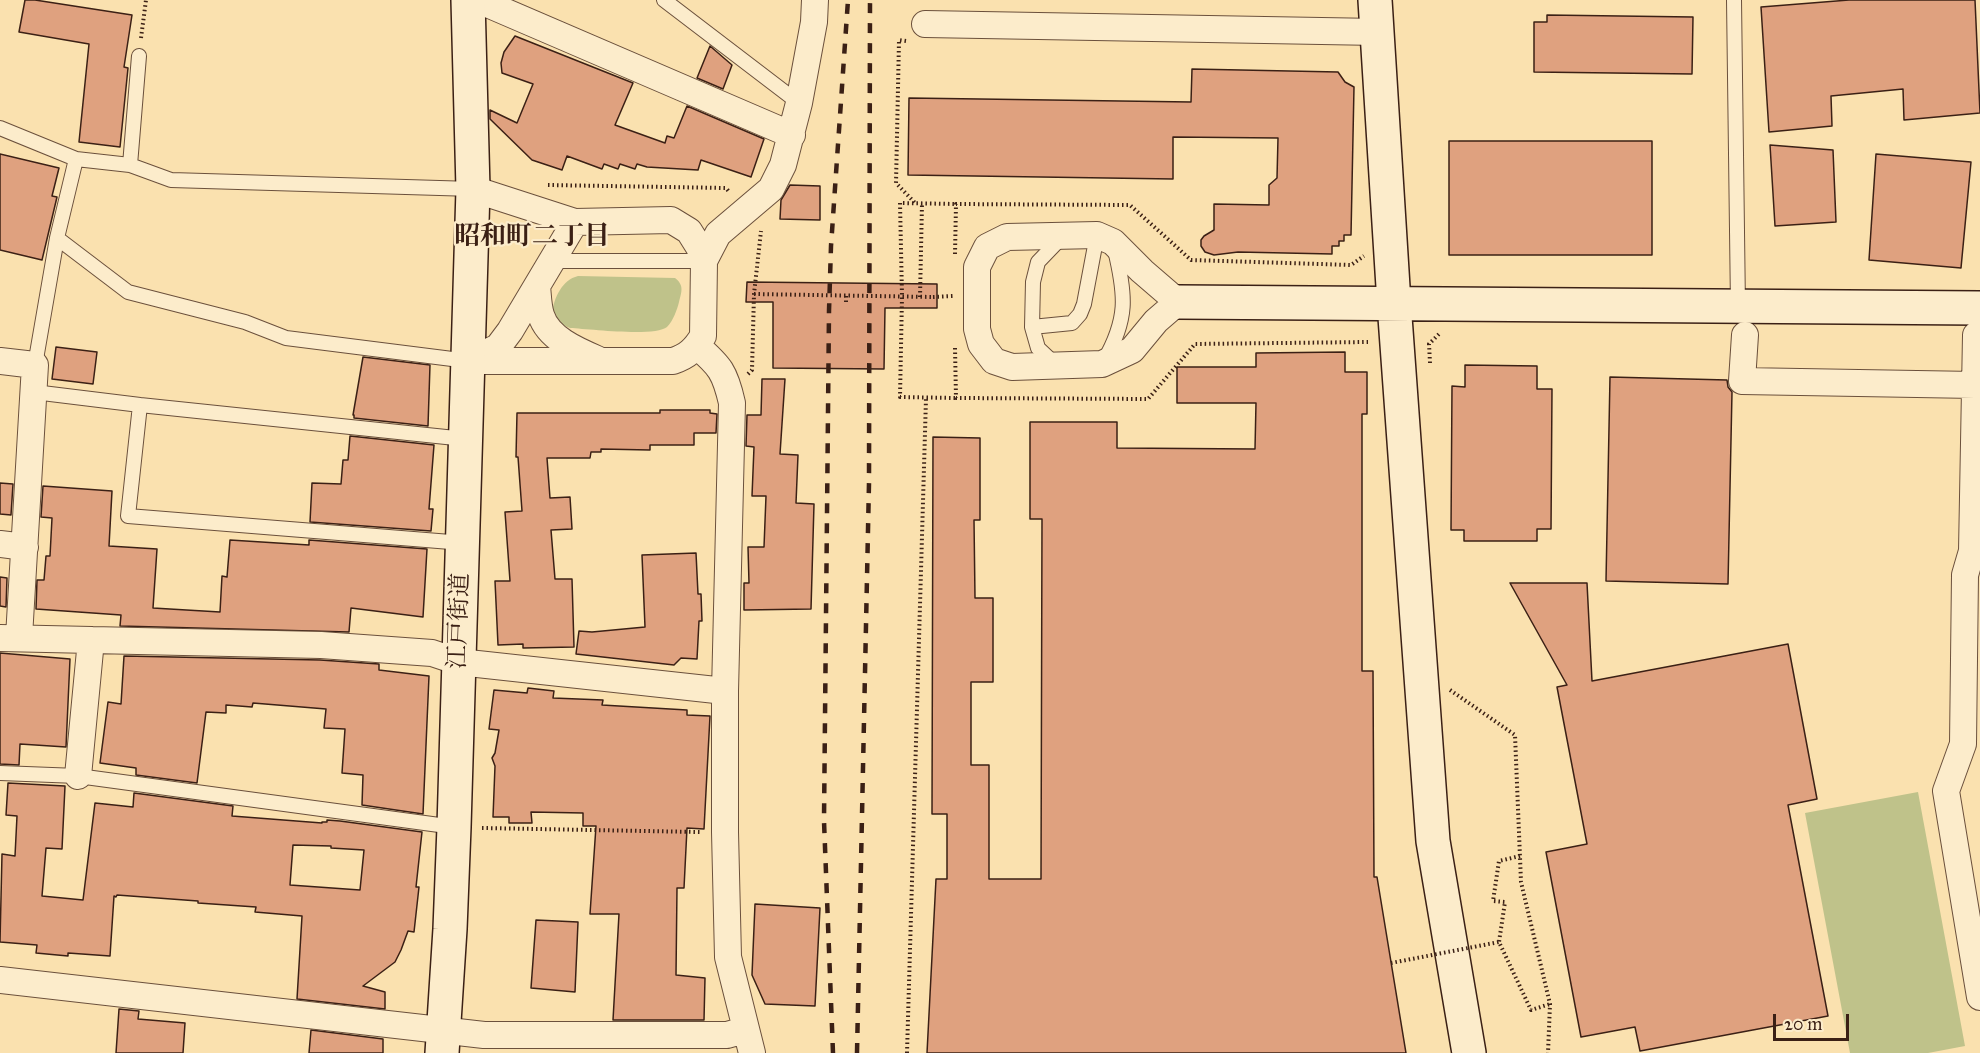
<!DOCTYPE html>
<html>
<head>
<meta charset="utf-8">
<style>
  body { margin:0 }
  #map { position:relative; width:1980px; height:1053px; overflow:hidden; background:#fae1af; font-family:"IM FELL Great Primer",serif }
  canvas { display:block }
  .scale { position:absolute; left:1773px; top:1014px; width:76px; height:27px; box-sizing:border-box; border:3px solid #3b2015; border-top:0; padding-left:8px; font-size:18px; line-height:21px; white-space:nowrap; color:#3b2015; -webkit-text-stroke:4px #fceccb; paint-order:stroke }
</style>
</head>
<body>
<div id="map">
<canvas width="1980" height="1053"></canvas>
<div class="scale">20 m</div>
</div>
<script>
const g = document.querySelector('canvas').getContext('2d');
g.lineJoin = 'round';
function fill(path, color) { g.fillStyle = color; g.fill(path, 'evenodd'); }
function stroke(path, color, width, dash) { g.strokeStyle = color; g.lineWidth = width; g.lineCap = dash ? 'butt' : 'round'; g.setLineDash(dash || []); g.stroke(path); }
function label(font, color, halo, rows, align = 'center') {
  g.font = font + ' "IM FELL Great Primer","Noto Serif JP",serif'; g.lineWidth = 4.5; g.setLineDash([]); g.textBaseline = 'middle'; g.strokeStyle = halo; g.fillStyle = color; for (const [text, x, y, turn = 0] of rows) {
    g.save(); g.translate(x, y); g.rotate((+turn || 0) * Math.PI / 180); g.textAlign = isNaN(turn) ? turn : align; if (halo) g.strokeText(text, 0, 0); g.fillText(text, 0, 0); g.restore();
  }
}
fill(new Path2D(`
  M 578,276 L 675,278 C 684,285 682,291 679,302 C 677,310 673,321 667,327 C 655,337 589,329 570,328 L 560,324 L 552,313 C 554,298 562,280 578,276 Z
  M 1918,792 L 1965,1046 L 1928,1053 L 1850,1053 L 1805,813 Z`), '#bfc28a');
const building = new Path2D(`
  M 25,0 L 35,0 L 132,15 L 124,67 L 128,68 L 120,147 L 79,142 L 89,44 L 19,32 Z
  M 1849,0 L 1975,0 L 1980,113 L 1904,120 L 1903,89 L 1831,96 L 1832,126 L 1769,132 L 1761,7 Z
  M 1547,15 L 1693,17 L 1692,74 L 1534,72 L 1534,22 L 1547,22 Z
  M 515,36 L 633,83 L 615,125 L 665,143 L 667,136 L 674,138 L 687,106 L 764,139 L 751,177 L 701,160 L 698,170 L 647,167 L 637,164 L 635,169 L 620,164 L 618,169 L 604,164 L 602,169 L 567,156 L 562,170 L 532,160 L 490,119 L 490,110 L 517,123 L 533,84 L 502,73 L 501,63 L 504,52 Z
  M 710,46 L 732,65 L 723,89 L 697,78 Z
  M 1192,69 L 1338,72 L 1345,82 L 1354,87 L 1351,235 L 1344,235 L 1344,241 L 1339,241 L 1339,246 L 1332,246 L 1332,254 L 1238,252 L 1214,255 L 1205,252 L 1201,246 L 1201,240 L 1204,236 L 1214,230 L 1214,204 L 1269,205 L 1269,185 L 1277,178 L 1278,138 L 1173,137 L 1173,179 L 908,175 L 909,98 L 1191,102 Z
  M 1449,141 L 1652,141 L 1652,255 L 1449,255 Z
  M 1770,145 L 1833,150 L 1836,222 L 1775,226 Z
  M 0,154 L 59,168 L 52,196 L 57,197 L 42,260 L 0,250 Z
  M 1876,154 L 1971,162 L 1961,268 L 1869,260 Z
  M 790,185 L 820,186 L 820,220 L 780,219 L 781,200 Z
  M 747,282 L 937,284 L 937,308 L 885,308 L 884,369 L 773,368 L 773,302 L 746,302 Z
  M 56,347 L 97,352 L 93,384 L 52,379 Z
  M 1345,352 L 1345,372 L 1367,372 L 1367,414 L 1362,414 L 1362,671 L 1373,671 L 1374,877 L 1377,877 L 1406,1053 L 927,1053 L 936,879 L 947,879 L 947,814 L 932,814 L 933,437 L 980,438 L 980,520 L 974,520 L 975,598 L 993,598 L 993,682 L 971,682 L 971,765 L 989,765 L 989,879 L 1041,879 L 1042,519 L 1030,519 L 1030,422 L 1117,422 L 1117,448 L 1255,449 L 1256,403 L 1177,403 L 1177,367 L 1256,367 L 1256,353 Z
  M 363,357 L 430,365 L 428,426 L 354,418 L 354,415 L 353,415 Z
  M 1465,365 L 1537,366 L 1537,389 L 1552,389 L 1551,529 L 1537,529 L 1537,541 L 1464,541 L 1464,530 L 1451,530 L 1452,386 L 1465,387 Z
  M 1610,377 L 1727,380 L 1728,387 L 1732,392 L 1728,584 L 1606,581 Z
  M 762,379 L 785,379 L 780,454 L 798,455 L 796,503 L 814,504 L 811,609 L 744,610 L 744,583 L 749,583 L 748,547 L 764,547 L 766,496 L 752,496 L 754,447 L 746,446 L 747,415 L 761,415 Z
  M 660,410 L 710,410 L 710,413 L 717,414 L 716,433 L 694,433 L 694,445 L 650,445 L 650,450 L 601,449 L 601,452 L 591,452 L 590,458 L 547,458 L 550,498 L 570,497 L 572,529 L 551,530 L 555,579 L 572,579 L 574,647 L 523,648 L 523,644 L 498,645 L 495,581 L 510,581 L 505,512 L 522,511 L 518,457 L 516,457 L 517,413 L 660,413 Z
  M 350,436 L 434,445 L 429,509 L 433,509 L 431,531 L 310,522 L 312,483 L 341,484 L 343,460 L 348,460 Z
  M 0,483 L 13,484 L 11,515 L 0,514 Z
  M 43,486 L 112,491 L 109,546 L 157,549 L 153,608 L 220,612 L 222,576 L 227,577 L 230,540 L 309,545 L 309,540 L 427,549 L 423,617 L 351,608 L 349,632 L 120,626 L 121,615 L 36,609 L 37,580 L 44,580 L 46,556 L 50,556 L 52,518 L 41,517 Z
  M 696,553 L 698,594 L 701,594 L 702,621 L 699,621 L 697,659 L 681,658 L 674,665 L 576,654 L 579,631 L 592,632 L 645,627 L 642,555 Z
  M 0,577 L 7,578 L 6,607 L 0,606 Z
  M 1510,583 L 1587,583 L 1592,681 L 1788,644 L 1817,799 L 1788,805 L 1828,1016 L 1640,1051 L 1635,1027 L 1581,1037 L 1546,852 L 1587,844 L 1557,687 L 1567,685 Z
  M 0,653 L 70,659 L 66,747 L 20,744 L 19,765 L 0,764 Z
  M 124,656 L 320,660 L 379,664 L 379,670 L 429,676 L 423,814 L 362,805 L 363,775 L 342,773 L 345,729 L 324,728 L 326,709 L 253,703 L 252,707 L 226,705 L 226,713 L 206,712 L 197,783 L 136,775 L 136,768 L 100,763 L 108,702 L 121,704 Z
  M 528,688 L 554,691 L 553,698 L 603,700 L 602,705 L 687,710 L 687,715 L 710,716 L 704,829 L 687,828 L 684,888 L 677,888 L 676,975 L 705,978 L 704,1020 L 613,1020 L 619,914 L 590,914 L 596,826 L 583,826 L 583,813 L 531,812 L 532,823 L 509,823 L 509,817 L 493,817 L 495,766 L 492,758 L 495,753 L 499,730 L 489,729 L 494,690 L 527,693 Z
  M 8,783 L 65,786 L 62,849 L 46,848 L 42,896 L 83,900 L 95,803 L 133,807 L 134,793 L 233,806 L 232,816 L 322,823 L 322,822 L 327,822 L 327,820 L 340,821 L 422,832 L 416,887 L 419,887 L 414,932 L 408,931 L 401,950 L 395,962 L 363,986 L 385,992 L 385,1009 L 297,999 L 302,916 L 255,912 L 256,907 L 198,903 L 198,901 L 117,895 L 116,897 L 114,896 L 110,956 L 68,953 L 68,956 L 36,953 L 37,945 L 0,942 L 2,854 L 15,856 L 17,816 L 6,815 ZM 293,845 L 331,846 L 331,848 L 364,850 L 360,890 L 290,885 Z
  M 755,904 L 820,908 L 815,1006 L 765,1004 L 752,975 Z
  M 536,920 L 578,922 L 575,992 L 531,988 Z
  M 119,1009 L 139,1011 L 138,1019 L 185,1023 L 183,1053 L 116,1053 Z
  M 311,1030 L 383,1039 L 383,1053 L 309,1053 Z`);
fill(building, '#dfa17f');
stroke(building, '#3b2015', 1.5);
const lane = new Path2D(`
  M 664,0 L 799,103
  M 1734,0 L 1738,307
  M 0,128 L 76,159 L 130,165 L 171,180 L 473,189
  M 130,165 L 139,56
  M 57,238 L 128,292 L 245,322 L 286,338 L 468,361
  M 552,261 L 704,261
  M 1032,327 L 1072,323 L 1080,314 L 1084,304 L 1097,235
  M 1104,361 C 1128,319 1126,296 1115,250
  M 35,365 L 57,238 L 76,159
  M 1056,365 L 1038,348 L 1032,327 L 1033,282 L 1038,262 L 1063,236
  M 34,392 L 140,405
  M 463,543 L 128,516 L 140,405 L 465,439
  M 0,773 L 78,776 L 454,827`);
const street = new Path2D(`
  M 478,0 L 792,135
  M 925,24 L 1378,32
  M 1097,235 L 1113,242 L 1142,271 L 1178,302 L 1156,321 L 1132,350 L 1102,364 L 1012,367 L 994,361 L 981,344 L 977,329 L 977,267 L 987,247 L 1007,237 Z
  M 704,261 L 718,234 L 771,189 L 783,165 L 799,103 L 814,22 L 815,0
  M 537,286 C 538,295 538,306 541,315 C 548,338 576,350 597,359
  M 1745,335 L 1742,381 L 1975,385
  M 1976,335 L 1972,551 L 1965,575 L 1963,744 L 1946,791 L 1980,997
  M 697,346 C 720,366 725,372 732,403 L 725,691 L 725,832 L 728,957 L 752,1053
  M 472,360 L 498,347 L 510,331 L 575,222
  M 0,361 L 35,365 L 19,637
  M 468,361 L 673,361 C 688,356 695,349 703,336 L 704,261 L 699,247 L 689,231 L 671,220 L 575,222 L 473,189
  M 0,544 L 25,547
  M 0,638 L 321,645 L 432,653 L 459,662 L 725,691
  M 78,776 L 91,640
  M 0,980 L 484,1035 L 727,1035 L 745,1030`);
const secondary = new Path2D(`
  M 1375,0 L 1394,303 L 1433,841 L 1469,1053
  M 1178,302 L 1980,308
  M 442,1053 L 450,929 L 454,827 L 473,189 L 468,0`);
stroke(lane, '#6b503c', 16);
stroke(street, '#6b503c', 28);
stroke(secondary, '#3b2015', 36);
stroke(new Path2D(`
  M 141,38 L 146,0
  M 906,41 L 899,40 L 896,183 L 916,204
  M 548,185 L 726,188 L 730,193
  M 955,254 L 956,204 L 1130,205 L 1191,260 L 1351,265 L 1364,256
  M 920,297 L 922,203
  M 933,297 L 953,296
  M 846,302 L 846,295
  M 955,348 L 956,398 L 1148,399 L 1195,344 L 1368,342
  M 1430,363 L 1429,344 L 1440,333
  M 748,374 L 752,370 L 754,294 L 761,231
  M 955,398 L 900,397 L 902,296 L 900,203 L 956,204
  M 1450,690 L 1515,735 L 1521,882 L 1550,1004 L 1548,1053
  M 482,828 L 700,832
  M 1520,856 L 1499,861 L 1493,901 L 1505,902 L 1499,942 L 1531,1010 L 1550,1004
  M 907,1053 L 926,398`), '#3b2015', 4, [1.5, 3]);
stroke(lane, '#fceccb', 14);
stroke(street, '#fceccb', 26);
stroke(secondary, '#fceccb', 33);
stroke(new Path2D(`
  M 833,1053 L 824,821 L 829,311 L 831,246 L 848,0
  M 857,1053 L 869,483 L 870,0`), '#3b2015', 4.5, [10, 10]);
stroke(new Path2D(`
  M 754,294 L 933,297
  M 1391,963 L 1499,942`), '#3b2015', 4, [1.5, 3]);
label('24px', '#3b2015', '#fceccb', [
  ["江戸街道",460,621,-88]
]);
label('bold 26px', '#3b2015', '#fceccb', [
  ["昭和町二丁目",532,238]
]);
</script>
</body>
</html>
